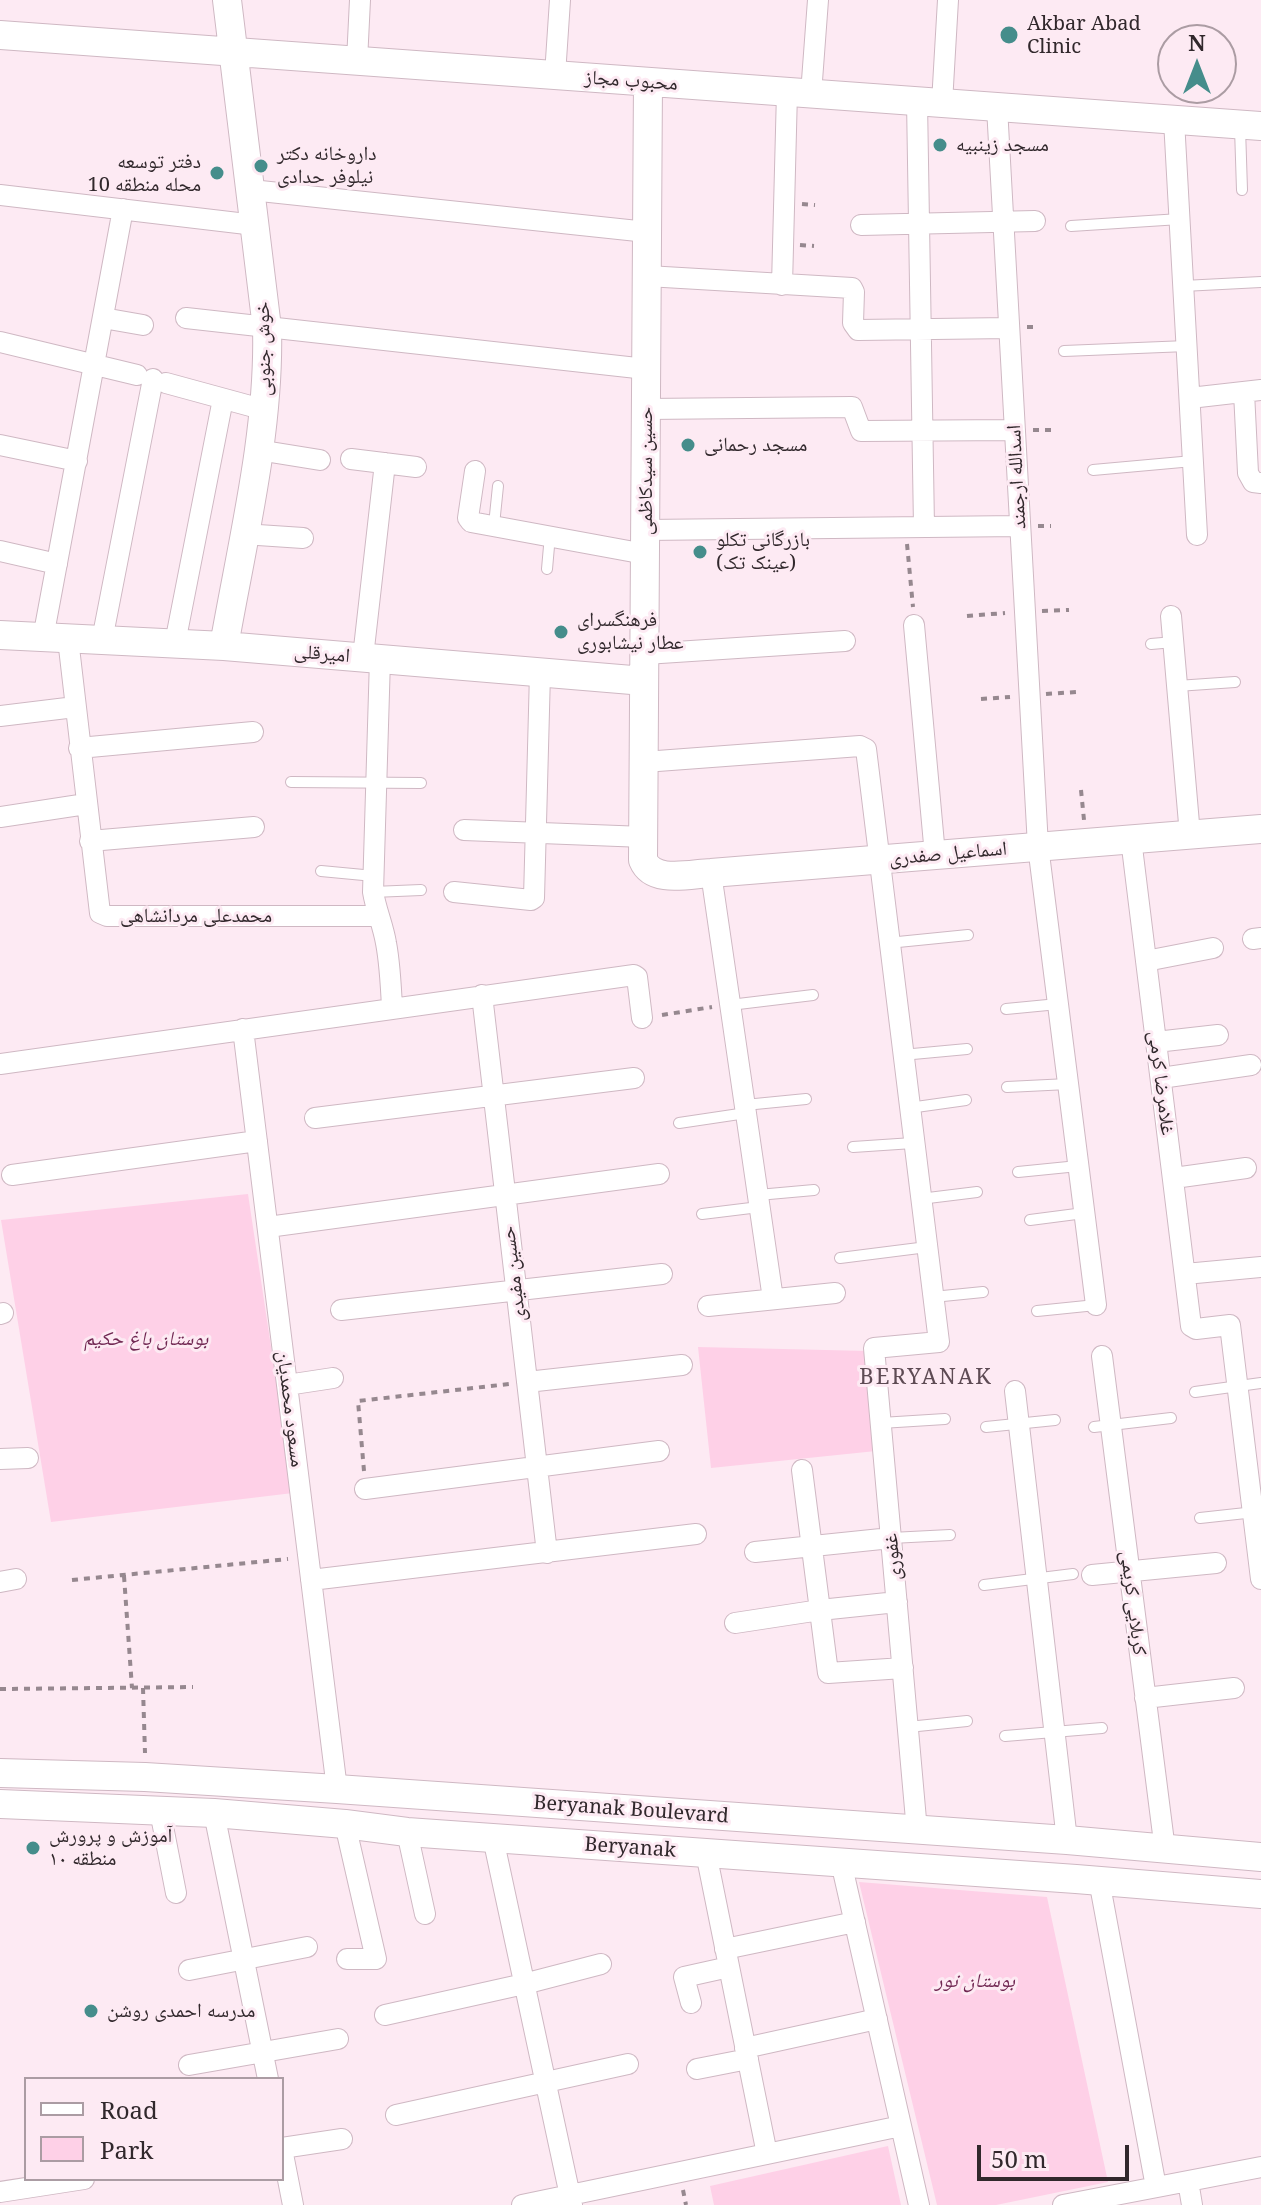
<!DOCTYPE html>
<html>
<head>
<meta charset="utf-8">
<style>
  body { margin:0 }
  #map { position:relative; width:1261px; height:2205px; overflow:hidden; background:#fdeaf3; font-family:"Noto Serif",serif }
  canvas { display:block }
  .legend { position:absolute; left:24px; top:2077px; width:260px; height:104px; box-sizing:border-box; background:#fdeaf3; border:2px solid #ab9ca3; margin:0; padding:10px 14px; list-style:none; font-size:24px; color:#31282c }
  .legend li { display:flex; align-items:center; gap:16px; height:40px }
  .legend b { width:40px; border:2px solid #ab9ca3 }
  .north { position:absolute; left:1157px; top:24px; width:80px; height:80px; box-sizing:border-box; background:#fdeaf3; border:2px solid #ab9ca3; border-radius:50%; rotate:0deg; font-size:22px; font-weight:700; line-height:32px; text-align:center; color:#31282c }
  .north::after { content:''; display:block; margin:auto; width:28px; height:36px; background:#458d8b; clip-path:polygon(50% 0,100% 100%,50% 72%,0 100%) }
  .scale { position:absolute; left:977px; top:2145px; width:152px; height:36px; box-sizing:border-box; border:4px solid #31282c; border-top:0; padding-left:10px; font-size:24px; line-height:28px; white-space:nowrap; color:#31282c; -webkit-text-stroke:6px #fdeaf3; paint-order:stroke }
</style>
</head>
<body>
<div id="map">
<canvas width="1261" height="2205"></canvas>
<ul class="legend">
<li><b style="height:10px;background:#fff"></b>Road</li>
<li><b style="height:22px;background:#fed0e7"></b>Park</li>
</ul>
<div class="north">N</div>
<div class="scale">50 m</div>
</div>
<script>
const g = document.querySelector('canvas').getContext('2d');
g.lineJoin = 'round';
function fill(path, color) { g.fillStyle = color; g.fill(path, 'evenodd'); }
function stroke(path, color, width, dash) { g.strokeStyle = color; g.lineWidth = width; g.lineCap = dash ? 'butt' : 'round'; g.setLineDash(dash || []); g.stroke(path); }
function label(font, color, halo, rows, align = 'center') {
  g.font = font + ' "Noto Serif","Noto Naskh Arabic",serif'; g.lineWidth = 6; g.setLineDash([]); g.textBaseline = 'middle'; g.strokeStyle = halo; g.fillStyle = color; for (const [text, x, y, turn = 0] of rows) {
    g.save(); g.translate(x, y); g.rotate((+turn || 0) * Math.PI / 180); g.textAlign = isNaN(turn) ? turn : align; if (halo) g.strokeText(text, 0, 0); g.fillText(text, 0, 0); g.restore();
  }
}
fill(new Path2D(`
  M 248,1194 L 293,1493 L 51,1522 L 1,1220 Z
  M 698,1347 L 868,1351 L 876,1451 L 711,1468 Z
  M 859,1882 L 1047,1897 L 1108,2182 L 996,2205 L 937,2205 Z
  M 888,2146 L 901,2205 L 714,2205 L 710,2186 Z`), '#fed0e7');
const lane = new Path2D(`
  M 1240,128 L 1242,190
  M 1071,226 L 1180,219
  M 1183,286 L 1261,282
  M 1064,351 L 1187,346
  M 1093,470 L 1193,461
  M 494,525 L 498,486
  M 547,569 L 550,535
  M 1151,644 L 1174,642
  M 1177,686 L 1235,682
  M 291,782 L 421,783
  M 321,871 L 374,876
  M 373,892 L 421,890
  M 888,943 L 968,935
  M 730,1005 L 813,995
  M 1006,1009 L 1058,1004
  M 902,1055 L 967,1049
  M 1007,1087 L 1068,1084
  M 745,1105 L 806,1099
  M 909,1108 L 966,1100
  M 679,1123 L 746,1113
  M 853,1147 L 913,1143
  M 1018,1172 L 1078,1166
  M 758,1195 L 814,1190
  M 920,1199 L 977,1192
  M 702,1214 L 759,1207
  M 1030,1220 L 1084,1213
  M 840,1258 L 927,1247
  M 933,1297 L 983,1292
  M 1037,1311 L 1096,1305
  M 1195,1392 L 1261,1383
  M 881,1423 L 945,1419
  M 986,1427 L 1055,1420
  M 1094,1427 L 1171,1418
  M 1200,1518 L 1255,1512
  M 891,1538 L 950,1535
  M 984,1585 L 1073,1574
  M 908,1727 L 967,1721
  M 1005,1736 L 1102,1728`);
const street = new Path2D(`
  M 357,61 L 360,0
  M 555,75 L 560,0
  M 811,94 L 818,0
  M 917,101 L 924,527
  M 942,103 L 948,0
  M 997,107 L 1038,846 L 1096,1305
  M 1174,120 L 1197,535
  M 251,190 L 647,232
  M 0,195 L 255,225
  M 861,225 L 1035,221
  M 647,276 L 852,288 L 854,292 L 853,323 L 858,330 L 1009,328
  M 782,285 L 787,92
  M 103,318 L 143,325
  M 186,318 L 646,369
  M 0,342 L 137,375
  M 166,383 L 265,410
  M 1244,392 L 1248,473 L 1253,482 L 1261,483
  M 1190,398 L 1261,390
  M 646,409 L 852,407 L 861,431 L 1015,430
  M 0,445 L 77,461
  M 258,450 L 320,460
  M 351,459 L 416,467
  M 475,471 L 468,518 L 471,522 L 645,554
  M 645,530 L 1020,526
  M 243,534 L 303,538
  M 0,551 L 57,564
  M 1171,616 L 1190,835
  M 914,625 L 935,855
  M 43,638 L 123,209
  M 68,639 L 100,913 L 107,916 L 376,916
  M 102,640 L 153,379
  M 175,643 L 223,399
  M 645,654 L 845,641
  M 363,657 L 385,463
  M 380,659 L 373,892 C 376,910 383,925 386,943 C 390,964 391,986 392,1008
  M 0,716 L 75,707
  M 79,748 L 253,732
  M 644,762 L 860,746 L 866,749 L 939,1342 L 874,1348 L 917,1831
  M 0,817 L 86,804
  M 464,830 L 644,837
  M 1131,839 L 1191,1326 L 1196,1329 L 1230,1325 L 1261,1579
  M 90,841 L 254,827
  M 711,873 L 773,1299
  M 454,892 L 531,900 L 534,898 L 540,673
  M 1253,939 L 1261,938
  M 1146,961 L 1213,948
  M 482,995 L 547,1553
  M 243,1029 L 337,1789
  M 1156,1042 L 1218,1035
  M 0,1064 L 634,975 L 637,977 L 642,1018
  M 1161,1078 L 1251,1065
  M 315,1118 L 634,1078
  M 12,1175 L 257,1141
  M 1174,1178 L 1246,1168
  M 268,1227 L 659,1174
  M 1185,1274 L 1261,1267
  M 708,1306 L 835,1293
  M 341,1310 L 662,1274
  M 0,1314 L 3,1313
  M 1102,1356 L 1165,1850
  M 527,1382 L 682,1365
  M 287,1385 L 333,1378
  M 1015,1391 L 1067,1840
  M 0,1459 L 28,1458
  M 802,1470 L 828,1673 L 903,1668
  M 365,1489 L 659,1451
  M 755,1552 L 891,1538
  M 1092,1575 L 1216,1563
  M 311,1580 L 696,1534
  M 0,1582 L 16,1579
  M 735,1623 L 820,1610 L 897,1602
  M 1145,1698 L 1234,1688
  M 160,1811 L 176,1893
  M 214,1813 L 268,2079
  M 345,1824 L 376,1959 L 347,1959
  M 407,1832 L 425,1914
  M 493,1838 L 572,2205
  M 706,1853 L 767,2154
  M 841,1862 L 919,2205
  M 1099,1880 L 1156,2187
  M 725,1949 L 855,1922
  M 189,1970 L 307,1947
  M 691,2003 L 684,1977 L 729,1967
  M 385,2015 L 524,1984 L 601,1964
  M 745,2048 L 877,2019
  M 189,2065 L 338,2039
  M 697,2069 L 748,2059
  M 396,2115 L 628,2064
  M 282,2148 L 342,2139
  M 282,2149 L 293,2205
  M 1188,2181 L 1192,2205
  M 0,2192 L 84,2179
  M 522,2205 L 901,2126
  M 1063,2205 L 1261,2167`);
const secondary = new Path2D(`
  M 0,35 L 1261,126
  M 648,82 L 643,860 C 653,884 689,874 711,873 L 1261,829
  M 0,635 L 224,646 L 644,681
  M 224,646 C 242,543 270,431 267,328 L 227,0
  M 0,1773 L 145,1777 L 337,1789 L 1067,1840 L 1261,1857
  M 0,1804 L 214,1813 L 345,1824 L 407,1832 L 1076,1879 L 1261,1894`);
stroke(lane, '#cfb8c3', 12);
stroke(street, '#cfb8c3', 22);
stroke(secondary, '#cfb8c3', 30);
stroke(new Path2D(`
  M 802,204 L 815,205
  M 800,245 L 814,246
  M 1027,327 L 1038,327
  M 1033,430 L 1055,430
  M 1038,526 L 1051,526
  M 907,544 L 913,607
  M 1042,611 L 1069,610
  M 967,616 L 1005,613
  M 1046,694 L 1076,692
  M 981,699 L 1010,697
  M 1081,790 L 1084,820
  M 662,1015 L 712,1007
  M 364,1471 L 358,1401 L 509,1384
  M 124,1576 L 132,1688
  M 72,1580 L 288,1559
  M 143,1688 L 145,1753
  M 0,1689 L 193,1687
  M 683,2190 L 686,2205`), '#96888f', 4, [6, 6]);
stroke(lane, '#fff', 10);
stroke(street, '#fff', 20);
stroke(secondary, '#fff', 28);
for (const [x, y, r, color] of [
  [1009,35,10,"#458d8b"],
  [940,145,8,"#458d8b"],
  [261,166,8,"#458d8b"],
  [217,173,8,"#458d8b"],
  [688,445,8,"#458d8b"],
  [700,552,8,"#458d8b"],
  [561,632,8,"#458d8b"],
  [33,1848,8,"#458d8b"],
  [91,2011,8,"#458d8b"]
]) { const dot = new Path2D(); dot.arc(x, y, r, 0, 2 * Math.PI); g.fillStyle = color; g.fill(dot); stroke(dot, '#fdeaf3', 3); }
label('20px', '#31282c', '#fdeaf3', [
  ["Akbar Abad",1027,24],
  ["Clinic",1027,47],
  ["مسجد زینبیه",956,145],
  ["داروخانه دکتر",277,154],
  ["نیلوفر حدادی",277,177],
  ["دفتر توسعه",201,162,"right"],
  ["محله منطقه 10",201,185,"right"],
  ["مسجد رحمانی",704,445],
  ["بازرگانی تکلو",716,540],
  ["(عینک تک)",716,563],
  ["فرهنگسرای",577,620],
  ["عطار نیشابوری",577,643],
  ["آموزش و پرورش",49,1836],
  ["منطقه ۱۰",49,1859],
  ["مدرسه احمدی روشن",107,2011]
], 'left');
label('20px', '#31282c', '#fdeaf3', [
  ["محبوب مجاز",631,81,4],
  ["خوش جنوبی",264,349,-91],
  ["حسین سیدکاظمی",646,471,-90],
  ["اسدالله ارجمند",1017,477,-93],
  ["امیرقلی",322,654,5],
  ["اسماعیل صفدری",948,854,-5],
  ["محمدعلی مردانشاهی",196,916],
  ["غلامرضا کرمی",1161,1083,83],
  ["حسین مفیدی",514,1274,-97],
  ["مسعود محمدیان",290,1409,83],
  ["غفوری",893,1557,-95],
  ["کربلایی کریمی",1133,1603,83],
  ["Beryanak Boulevard",631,1810,4],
  ["Beryanak",630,1848,4]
]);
label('italic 20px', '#712853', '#fdeaf3', [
  ["بوستان باغ حکیم",146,1339],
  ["بوستان نور",975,1981]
]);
g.letterSpacing = '2px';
label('22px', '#5e4b54', '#fdeaf3', [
  ["BERYANAK",926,1378]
]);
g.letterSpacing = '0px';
</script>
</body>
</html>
